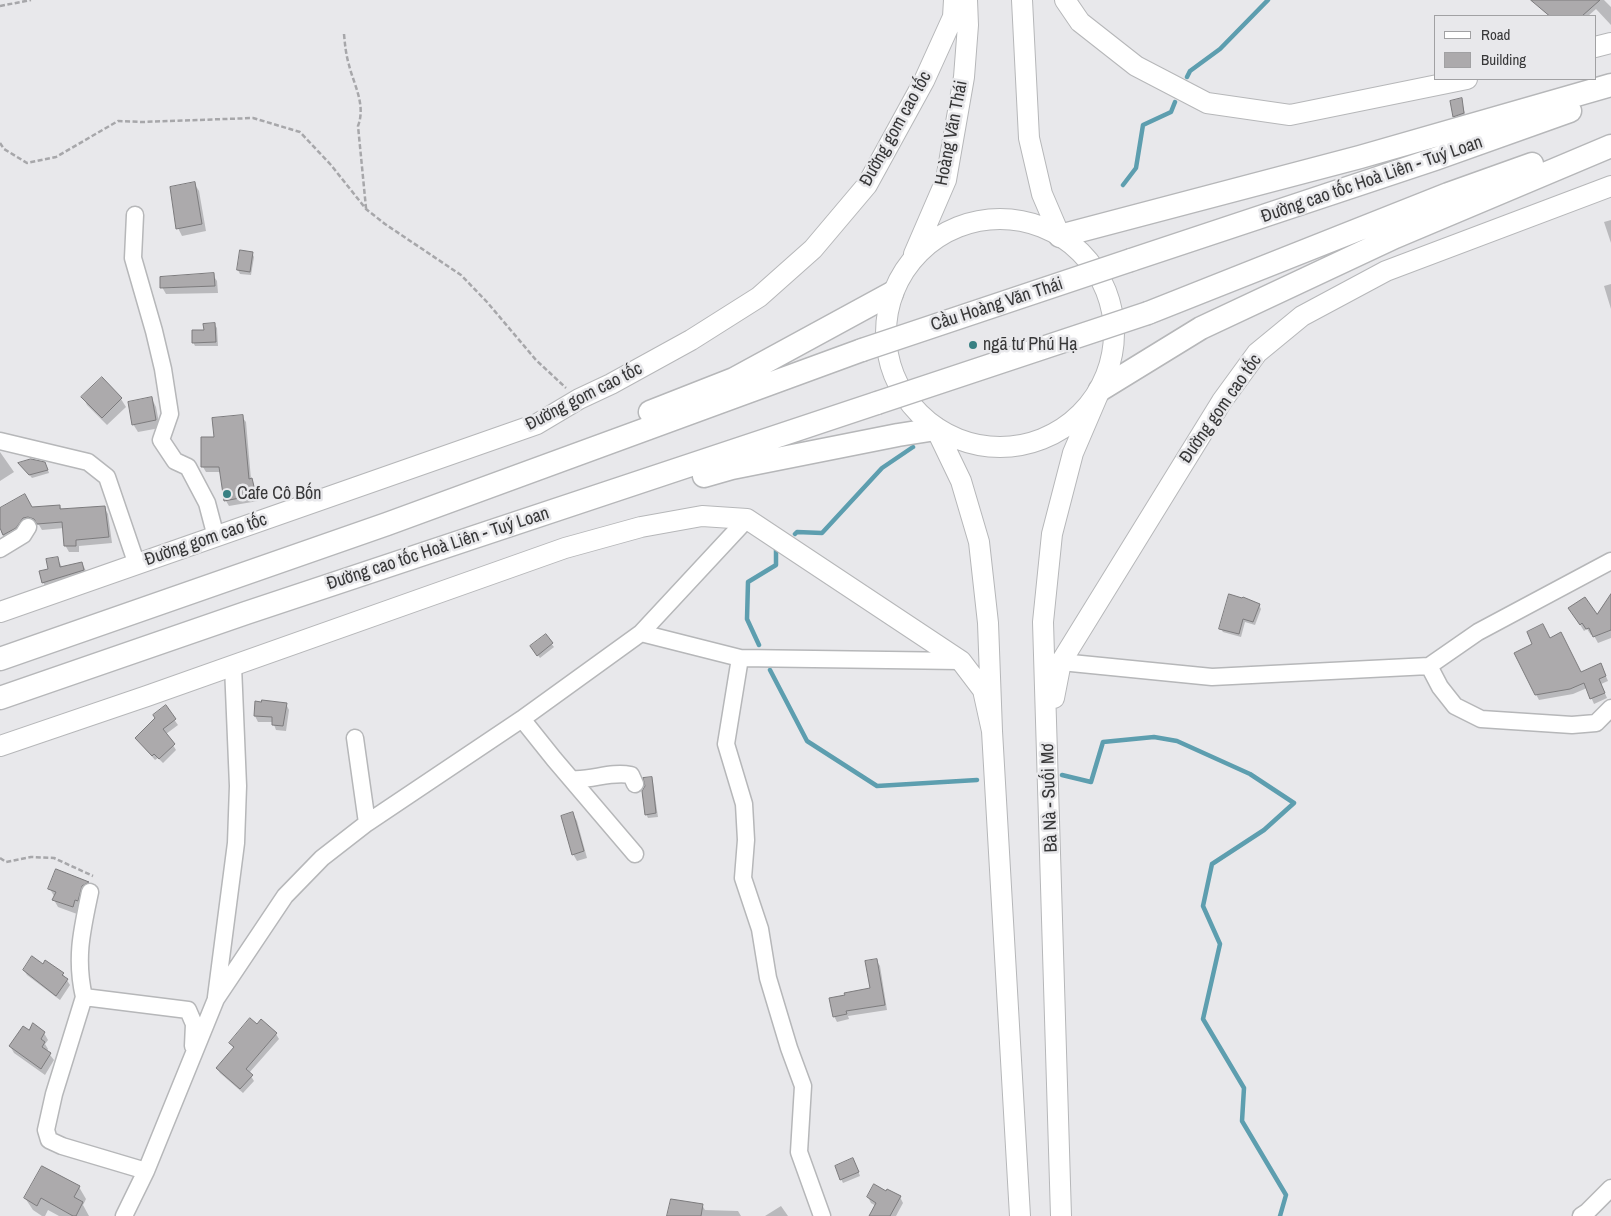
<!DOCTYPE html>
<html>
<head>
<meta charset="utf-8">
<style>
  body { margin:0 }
  #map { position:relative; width:1611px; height:1216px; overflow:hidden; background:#e8e8eb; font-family:"Archivo Narrow",sans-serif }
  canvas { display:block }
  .legend { position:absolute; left:1434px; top:15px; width:162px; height:65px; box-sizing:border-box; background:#e8e8eb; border:1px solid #a1a1a3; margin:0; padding:6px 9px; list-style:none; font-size:15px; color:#373738 }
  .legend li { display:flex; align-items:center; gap:10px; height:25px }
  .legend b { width:25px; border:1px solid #a1a1a3 }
</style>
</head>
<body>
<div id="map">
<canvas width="1611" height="1216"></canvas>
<ul class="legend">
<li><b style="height:6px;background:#fff"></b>Road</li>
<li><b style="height:14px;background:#acaaac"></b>Building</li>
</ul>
</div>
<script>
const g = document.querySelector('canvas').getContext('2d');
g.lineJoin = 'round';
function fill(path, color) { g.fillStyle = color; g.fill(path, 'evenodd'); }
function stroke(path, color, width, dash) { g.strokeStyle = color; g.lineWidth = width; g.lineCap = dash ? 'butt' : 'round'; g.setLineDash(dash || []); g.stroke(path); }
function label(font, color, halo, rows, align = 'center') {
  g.font = font + ' "Archivo Narrow",sans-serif'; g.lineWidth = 5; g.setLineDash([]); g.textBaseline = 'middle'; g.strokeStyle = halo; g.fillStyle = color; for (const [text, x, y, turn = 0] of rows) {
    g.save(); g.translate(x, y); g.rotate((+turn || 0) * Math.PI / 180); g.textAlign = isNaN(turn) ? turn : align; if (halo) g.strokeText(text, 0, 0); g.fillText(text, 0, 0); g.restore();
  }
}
fill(new Path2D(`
  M 1531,0 L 1604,0 L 1611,7 L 1611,25 L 1596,9 L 1588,16 L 1549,16 Z
  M 1461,100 L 1466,117 L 1456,120 L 1454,116 Z
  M 194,183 L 199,191 L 206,231 L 182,236 L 178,228 Z
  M 1611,220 L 1611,243 L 1604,222 Z
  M 252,253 L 254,257 L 251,275 L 240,274 L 238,270 Z
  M 213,275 L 217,281 L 218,293 L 166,294 L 162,287 Z
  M 1611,284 L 1611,309 L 1604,286 Z
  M 214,324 L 217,328 L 218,346 L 195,346 L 193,342 Z
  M 83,397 L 121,399 L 126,407 L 107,425 L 87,405 Z
  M 152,399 L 156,407 L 160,428 L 138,432 L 133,424 Z
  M 242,417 L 246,422 L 251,479 L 254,485 L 258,501 L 229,506 L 226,501 L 221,472 L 206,472 L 203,467 L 216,438 Z
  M 0,452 L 14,472 L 0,481 Z
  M 22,466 L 47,467 L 49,473 L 32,478 Z
  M 60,506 L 62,510 L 104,507 L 108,514 L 112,543 L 79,546 L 79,552 L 69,552 L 65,545 L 64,528 L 42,530 L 39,525 L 32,523 L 4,538 L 1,532 L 0,510 Z
  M 57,558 L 62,567 L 82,563 L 86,571 L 47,590 L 43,582 Z
  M 1611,597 L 1611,638 L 1598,643 L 1593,634 L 1591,635 L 1587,629 L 1584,631 L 1574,615 L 1597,617 Z
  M 1259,605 L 1261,609 L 1255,625 L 1245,622 L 1241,637 L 1223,632 L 1221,629 Z
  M 545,636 L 554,647 L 540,658 L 534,650 Z
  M 1549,639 L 1581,673 L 1601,665 L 1608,681 L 1601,684 L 1607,698 L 1594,704 L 1587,688 L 1573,694 L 1539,700 L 1515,654 Z
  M 256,703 L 286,704 L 289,710 L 286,731 L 276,730 L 273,722 L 258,722 L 255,716 Z
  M 165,707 L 178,725 L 166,734 L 176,750 L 163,763 L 158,758 L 155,760 L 136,738 L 157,718 Z
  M 651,778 L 653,782 L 658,817 L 648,818 L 646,814 Z
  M 573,814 L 577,821 L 587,858 L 577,861 L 573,854 Z
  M 57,871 L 88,883 L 92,890 L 80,907 L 77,914 L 58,907 L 54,900 L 54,896 L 50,889 Z
  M 877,961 L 880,966 L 887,1010 L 848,1016 L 849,1019 L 837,1022 L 834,1016 L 871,989 Z
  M 43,965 L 63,974 L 70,985 L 60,1000 L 27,975 L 24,970 Z
  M 257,1026 L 276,1034 L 279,1039 L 249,1073 L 254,1081 L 243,1093 L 220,1073 L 217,1068 L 234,1049 L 230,1043 Z
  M 29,1032 L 44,1033 L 48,1040 L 45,1044 L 48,1049 L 47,1051 L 54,1060 L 45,1075 L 14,1053 L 10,1046 Z
  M 855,1163 L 860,1176 L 843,1183 L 841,1179 Z
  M 79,1187 L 86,1199 L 83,1205 L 89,1216 L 59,1216 L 48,1210 L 45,1216 L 42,1216 L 33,1210 L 25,1198 Z
  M 868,1197 L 900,1197 L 903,1203 L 896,1216 L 873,1216 L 876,1206 L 871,1203 Z
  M 702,1205 L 705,1210 L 738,1211 L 741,1216 L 668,1216 Z
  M 781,1206 L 788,1216 L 765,1216 Z`), '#0003');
stroke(new Path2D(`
  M 1187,77 L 1190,71 L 1220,49 L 1268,0
  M 1123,185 L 1136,168 L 1143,125 L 1171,112 L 1175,102
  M 795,534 L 797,532 L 822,533 L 882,468 L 913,447
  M 759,645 L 747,619 L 748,582 L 776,565 L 776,545
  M 770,670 L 807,741 L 877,786 L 977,780
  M 1062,775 L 1091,782 L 1103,742 L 1154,737 L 1177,741 L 1250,774 L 1294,803 L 1264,830 L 1212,864 L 1203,906 L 1220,944 L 1203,1019 L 1244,1088 L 1242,1121 L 1286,1195 L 1280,1216`), '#5d9eaf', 4.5);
const building = new Path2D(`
  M 1531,0 L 1600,0 L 1582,16 L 1550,16 Z
  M 1462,98 L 1464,113 L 1453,117 L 1450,101 Z
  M 195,182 L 202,224 L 176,229 L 170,187 Z
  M 240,250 L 253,252 L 250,272 L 237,270 Z
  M 214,273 L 215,286 L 160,288 L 160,277 Z
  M 215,323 L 216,342 L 192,343 L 192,330 L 204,330 L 203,324 Z
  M 102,377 L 122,398 L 102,418 L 81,397 Z
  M 152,397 L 156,420 L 132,425 L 128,402 Z
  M 243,415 L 249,479 L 252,478 L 256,495 L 224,501 L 219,467 L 201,467 L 201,437 L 214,437 L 212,418 Z
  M 31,459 L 45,462 L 48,470 L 29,475 L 18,463 Z
  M 25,494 L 32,507 L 60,505 L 60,509 L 105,506 L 109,537 L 76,540 L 76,546 L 64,546 L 62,522 L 37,524 L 34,519 L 28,517 L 23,518 L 16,528 L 3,535 L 0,528 L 0,508 Z
  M 58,557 L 60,567 L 82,562 L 84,570 L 42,583 L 39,571 L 48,569 L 46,559 Z
  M 1229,594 L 1242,598 L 1243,597 L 1260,604 L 1253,622 L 1243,619 L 1239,634 L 1219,629 Z
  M 1611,594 L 1611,630 L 1593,637 L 1589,628 L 1586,629 L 1582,623 L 1580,625 L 1568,608 L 1585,597 L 1597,614 Z
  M 1543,624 L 1550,638 L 1561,632 L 1581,672 L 1601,663 L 1606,676 L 1599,679 L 1605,693 L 1590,699 L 1584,683 L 1570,689 L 1535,695 L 1514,653 L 1532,644 L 1527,632 Z
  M 546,634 L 553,643 L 537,656 L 530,646 Z
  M 262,700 L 287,703 L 283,726 L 272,725 L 272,717 L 254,716 L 255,701 L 261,702 Z
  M 166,705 L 176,719 L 163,729 L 175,744 L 159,759 L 154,754 L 152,756 L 135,738 L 155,718 L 153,715 Z
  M 652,777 L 656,813 L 645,815 L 642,791 L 645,786 L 643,778 Z
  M 573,812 L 584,851 L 572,855 L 561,816 Z
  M 56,869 L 89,882 L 82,886 L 78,901 L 75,900 L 73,907 L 52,900 L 56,892 L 48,889 Z
  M 32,956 L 43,964 L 45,960 L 64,973 L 62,975 L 68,979 L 56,996 L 23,970 Z
  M 877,959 L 885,1005 L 846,1011 L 847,1014 L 833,1017 L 829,998 L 845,995 L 844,993 L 870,988 L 865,961 Z
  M 250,1018 L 257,1024 L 261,1019 L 277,1033 L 246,1069 L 253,1075 L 240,1089 L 216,1068 L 234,1047 L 229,1043 Z
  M 33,1023 L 45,1032 L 41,1039 L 45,1042 L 42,1047 L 51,1053 L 41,1069 L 9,1046 L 23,1026 L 29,1030 Z
  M 853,1158 L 859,1172 L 840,1180 L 835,1166 Z
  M 42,1166 L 80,1186 L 74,1197 L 83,1202 L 76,1216 L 73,1216 L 41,1198 L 37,1206 L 24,1198 Z
  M 874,1184 L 886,1191 L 887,1189 L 901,1196 L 890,1216 L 869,1216 L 876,1203 L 867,1197 Z
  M 671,1199 L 703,1204 L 701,1216 L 667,1216 Z`);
fill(building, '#acaaac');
stroke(building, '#7c7b7d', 1);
const minor = new Path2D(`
  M 135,215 L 133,258 L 154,331 L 163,369 L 170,414 L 161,440 L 175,461 L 188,467 L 207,503 L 216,537
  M 0,441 L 88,462 L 107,477 L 137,565
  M 0,549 L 23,535 L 28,527
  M 641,633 L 740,658 L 726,744 L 744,804 L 746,840 L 743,878 L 760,929 L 768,978 L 789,1048 L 803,1086 L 799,1152 L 822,1216
  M 740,658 L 961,661
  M 1061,662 L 1212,677 L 1429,666 L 1478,632 L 1611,561
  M 1429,666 L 1440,687 L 1455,706 L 1481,719 L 1572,725 L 1596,723 L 1611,708
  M 522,719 L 554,759 L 635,854
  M 355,738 L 367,823
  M 571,779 C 592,781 609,771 631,775 L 635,784
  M 90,892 C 82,930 75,958 84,997 L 54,1094 L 46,1130 L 49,1140 L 62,1146 L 146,1171
  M 84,997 L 188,1010 L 194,1024 L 193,1046
  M 216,997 L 236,843 L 238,786 L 233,666
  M 124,1216 L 146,1171 L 216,999 L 285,896 L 322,858 L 367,823 L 522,719 L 641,633 L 747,519
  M 1581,1216 L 1587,1212 L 1611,1188`);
const major = new Path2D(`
  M 1022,0 L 1029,138 L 1042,194 L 1060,236
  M 1065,0 L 1080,22 L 1136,66 L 1207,103 L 1290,115 L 1467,79
  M 1595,47 L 1611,43
  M886 333a114 114 0 1 1 228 0a114 114 0 1 1-228 0Z
  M 914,254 L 946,180 L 964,77 L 968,25 L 967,0
  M 936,429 L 961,481 L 979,542 L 988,623 L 992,731 L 1020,1216
  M 0,612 L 537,424 L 579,399 L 611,384 L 691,340 L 759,297 L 813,249 L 867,185 L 924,81 L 953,17 L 954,0
  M 1054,698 L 1061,662 L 1222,401 L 1257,353 L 1302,316 L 1386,271 L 1611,186
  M 0,746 L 147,696 L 565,548 L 641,527 L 702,516 L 747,519 L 961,661 L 983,690 L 992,731
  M 1061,1216 L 1043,622 L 1052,534 L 1073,453 L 1100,390`);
const highway = new Path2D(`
  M 1060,236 L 1360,157 L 1611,85
  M 1131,260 L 1435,159 L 1570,111
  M 1148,313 L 1448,194 L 1532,164
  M 1100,390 L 1201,328 L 1395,237 L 1611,146
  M 650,412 L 734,379 L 892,293
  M 704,476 L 732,468 L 898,435 L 936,429
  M 0,659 L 387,524 L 862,350
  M 0,698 L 246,613 L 877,403`);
stroke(minor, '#b6b7b9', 19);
stroke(major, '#b6b7b9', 22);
stroke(highway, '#b6b7b9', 25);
stroke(new Path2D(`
  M 0,6 L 31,0
  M 344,34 C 345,45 346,55 349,65 C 354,85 366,105 358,126 L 366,208
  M 0,143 L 4,149 L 27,163 L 56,157 L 118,121 L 142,122 L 253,118 L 300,132 L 331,165 L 366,209 L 385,224 L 461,275 L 487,302 L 536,360 L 566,388
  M 0,858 L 6,862 L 31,857 L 54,858 L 93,876`), '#a7a7aa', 2.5, [5, 2.5]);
stroke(minor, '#fff', 16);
stroke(major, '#fff', 20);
stroke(highway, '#fff', 22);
const highwayBridge = new Path2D(`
  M 862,350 L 1131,260
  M 877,403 L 1148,313`);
stroke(highwayBridge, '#b6b7b9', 25, []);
stroke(highwayBridge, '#fff', 22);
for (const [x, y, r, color] of [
  [973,345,5,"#388083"],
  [227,494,5,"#388083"]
]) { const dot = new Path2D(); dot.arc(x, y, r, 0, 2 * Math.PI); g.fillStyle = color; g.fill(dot); stroke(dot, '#e8e8eb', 2); }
label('18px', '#373738', '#e8e8eb', [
  ["Đường gom cao tốc",896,129,-61],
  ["Hoàng Văn Thái",952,133,-79],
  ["Đường cao tốc Hoà Liên - Tuý Loan",1372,180,-19],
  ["Cầu Hoàng Văn Thái",997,305,-18],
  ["Đường gom cao tốc",584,397,-27],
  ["Đường gom cao tốc",1221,409,-55],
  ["Đường gom cao tốc",206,540,-19],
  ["Đường cao tốc Hoà Liên - Tuý Loan",438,549,-18],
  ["Bà Nà - Suối Mơ",1050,798,-92]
]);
label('18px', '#373738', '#e8e8eb', [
  ["ngã tư Phú Hạ",983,345],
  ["Cafe Cô Bốn",237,494]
], 'left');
</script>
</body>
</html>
